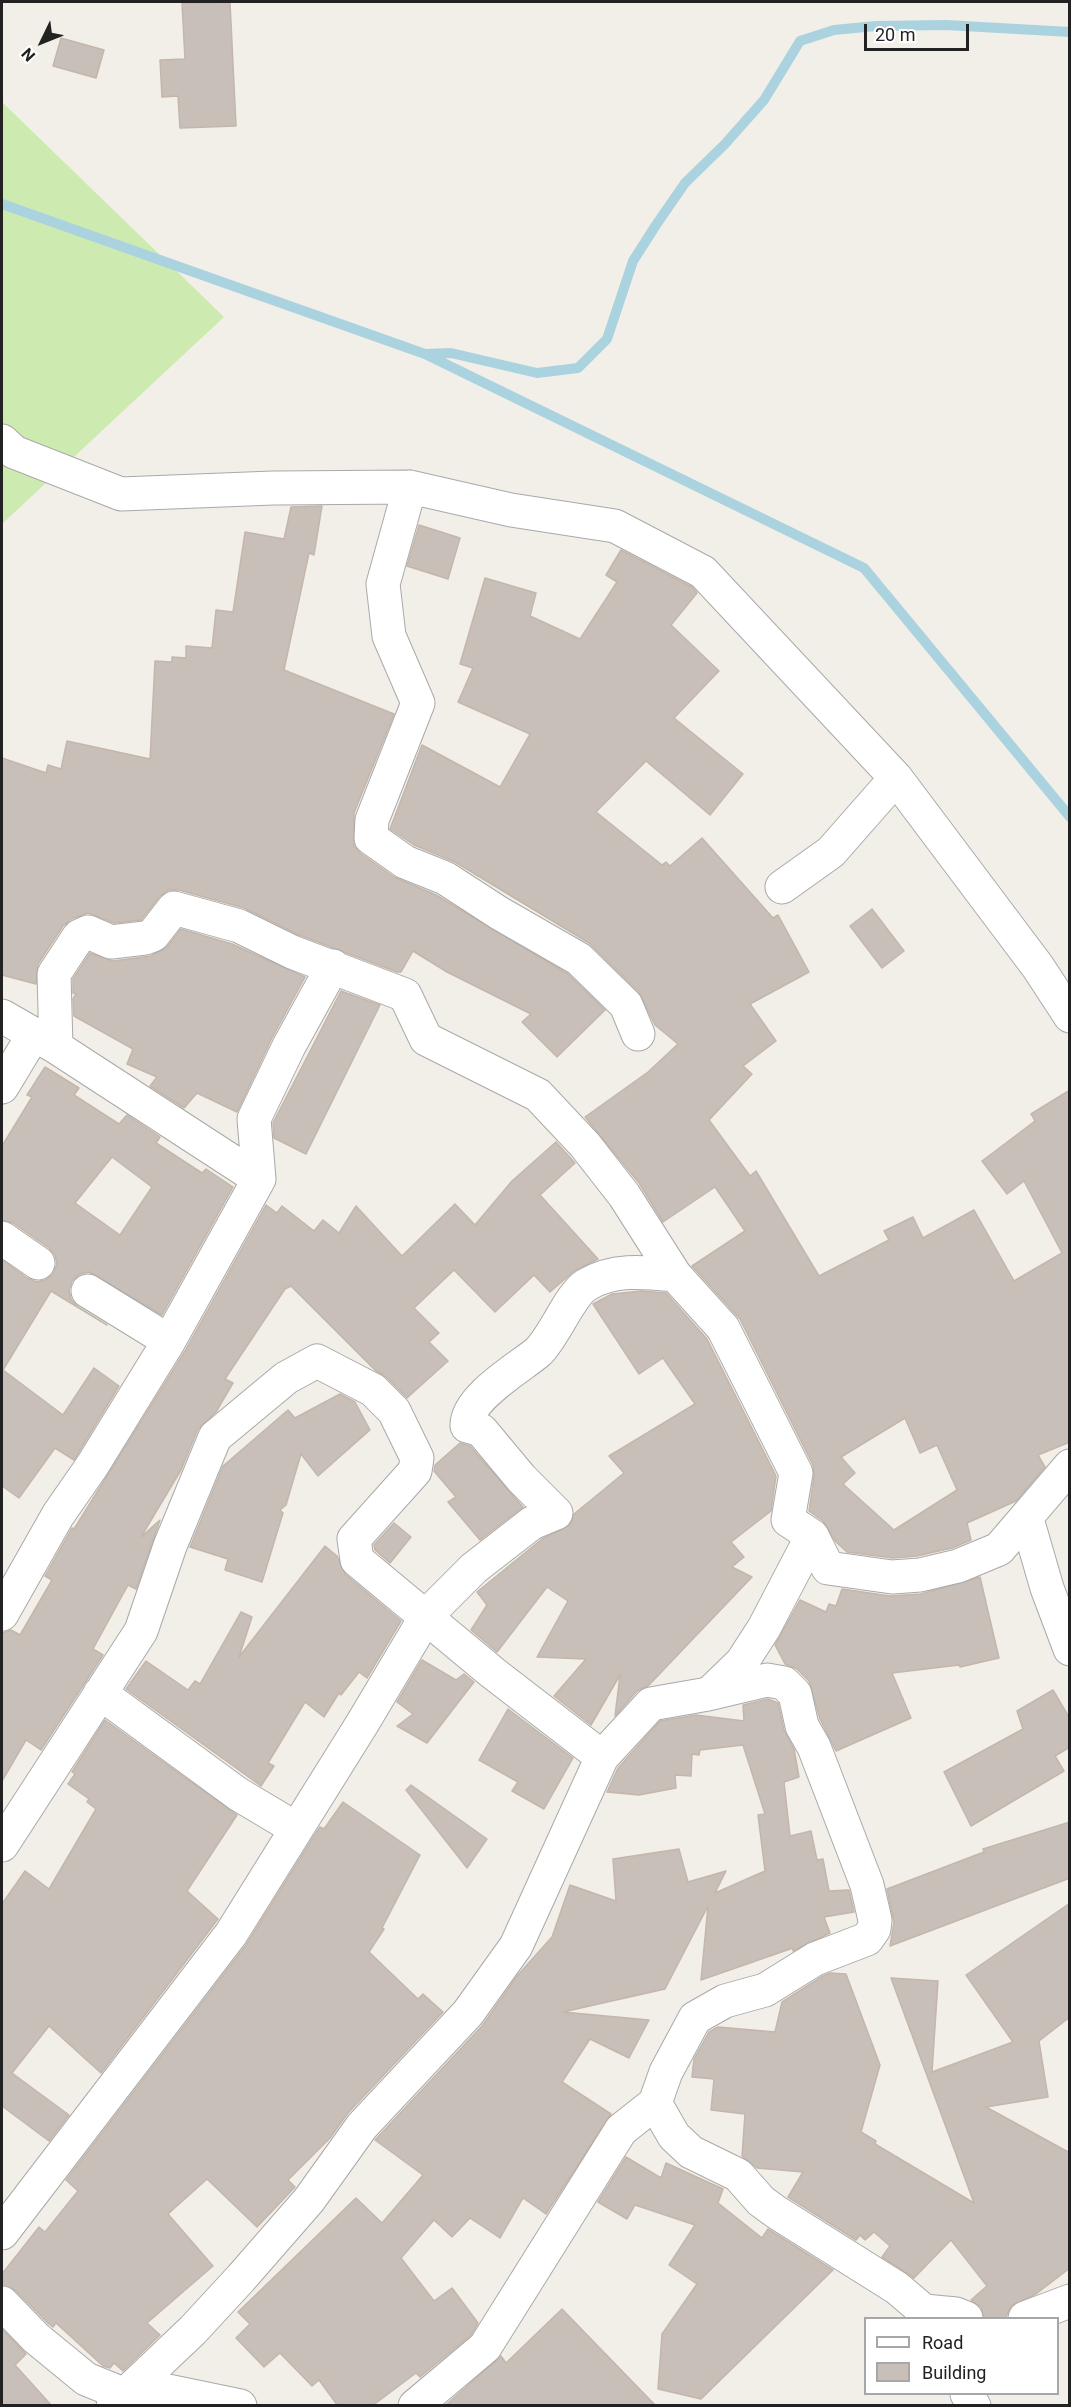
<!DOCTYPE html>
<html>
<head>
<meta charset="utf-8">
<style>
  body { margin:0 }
  #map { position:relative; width:1071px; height:2407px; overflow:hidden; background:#f2efe9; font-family:Roboto,sans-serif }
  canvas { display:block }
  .frame { position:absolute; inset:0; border:3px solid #222; pointer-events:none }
  .legend { position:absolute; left:864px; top:2317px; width:195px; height:78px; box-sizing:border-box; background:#fff; border:2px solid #a7a7a7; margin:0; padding:8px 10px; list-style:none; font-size:18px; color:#222 }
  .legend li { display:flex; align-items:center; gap:12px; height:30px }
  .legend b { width:30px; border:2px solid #a7a7a7 }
  .north { position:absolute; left:12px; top:12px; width:60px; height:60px; -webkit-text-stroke:4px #fff; paint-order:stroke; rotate:227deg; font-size:16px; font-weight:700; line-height:24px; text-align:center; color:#222 }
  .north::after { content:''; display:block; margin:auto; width:21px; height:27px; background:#222; clip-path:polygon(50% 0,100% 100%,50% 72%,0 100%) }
  .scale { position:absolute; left:864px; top:24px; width:105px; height:27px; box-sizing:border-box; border:3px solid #222; border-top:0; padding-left:8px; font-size:18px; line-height:21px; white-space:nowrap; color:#222; -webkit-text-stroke:4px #fff; paint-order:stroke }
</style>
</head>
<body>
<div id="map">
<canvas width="1071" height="2407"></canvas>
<div class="frame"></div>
<ul class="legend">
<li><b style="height:8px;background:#fff"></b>Road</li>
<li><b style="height:16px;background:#c7bfb8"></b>Building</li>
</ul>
<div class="north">N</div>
<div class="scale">20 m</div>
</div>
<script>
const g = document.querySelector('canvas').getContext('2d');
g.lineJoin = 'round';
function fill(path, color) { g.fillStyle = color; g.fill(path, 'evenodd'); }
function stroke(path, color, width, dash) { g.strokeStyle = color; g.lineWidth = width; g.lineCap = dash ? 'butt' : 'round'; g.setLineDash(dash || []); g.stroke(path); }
fill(new Path2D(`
  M 2,102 L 224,317 L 2,524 Z`), '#cdebb0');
stroke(new Path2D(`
  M 2,204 L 425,354 L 864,568 L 1070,817
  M 426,354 L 451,353 L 537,373 L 578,368 L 607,339 L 633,261 L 656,225 L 685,183 L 725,144 L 764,100 L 800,41 L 834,30 L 876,26 L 946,25 L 1070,32`), '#aad3df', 10);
const building = new Path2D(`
  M 230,2 L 236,126 L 180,128 L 178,96 L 162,97 L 160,60 L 185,59 L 182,3 Z
  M 61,38 L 104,50 L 96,78 L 53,66 Z
  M 322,506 L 314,555 L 309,553 L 284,670 L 394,714 L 354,813 L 354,846 L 360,853 L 394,877 L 436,895 L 568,974 L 605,1010 L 557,1057 L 522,1022 L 531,1014 L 447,972 L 413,951 L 401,972 L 397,972 L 299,935 L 244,908 L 179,890 L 169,890 L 160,896 L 141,920 L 114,923 L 88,913 L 71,919 L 63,926 L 38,964 L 36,984 L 2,975 L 2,758 L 46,773 L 48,765 L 61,769 L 67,741 L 150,759 L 155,661 L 172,662 L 172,657 L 186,658 L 186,646 L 212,648 L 216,610 L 233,612 L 245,532 L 284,539 L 291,507 Z
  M 419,525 L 460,538 L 448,579 L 407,566 Z
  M 621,550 L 692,587 L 697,593 L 671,625 L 719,671 L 674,718 L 743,774 L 710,815 L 646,761 L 596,812 L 662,865 L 666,862 L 670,866 L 702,838 L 773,918 L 778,915 L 809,972 L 750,1004 L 776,1041 L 743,1066 L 752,1074 L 709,1120 L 750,1176 L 756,1171 L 819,1276 L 889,1240 L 884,1231 L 913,1217 L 923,1238 L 974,1210 L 1014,1281 L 1062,1253 L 1024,1181 L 1007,1194 L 982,1161 L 1035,1121 L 1031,1114 L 1070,1090 L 1070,1442 L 1038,1455 L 1045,1467 L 1016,1501 L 967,1523 L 971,1540 L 952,1548 L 917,1556 L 893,1558 L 847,1552 L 836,1542 L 823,1521 L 809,1511 L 814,1476 L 813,1465 L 740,1319 L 692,1266 L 745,1231 L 715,1187 L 663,1222 L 639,1183 L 585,1117 L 648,1072 L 678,1044 L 655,1025 L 639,992 L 589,943 L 455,862 L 414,845 L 390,829 L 422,745 L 500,787 L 530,734 L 458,702 L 473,668 L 460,664 L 485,578 L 536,593 L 530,616 L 580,639 L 617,582 L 606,575 ZM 905,1418 L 920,1453 L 937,1445 L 957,1490 L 894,1530 L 843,1484 L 855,1473 L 841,1457 Z
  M 872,909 L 904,951 L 882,968 L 850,926 Z
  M 181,929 L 232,944 L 305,977 L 272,1038 L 237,1112 L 197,1093 L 184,1108 L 150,1086 L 157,1077 L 127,1064 L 133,1049 L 74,1016 L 73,999 L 76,994 L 73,993 L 73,979 L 90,953 L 113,961 L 151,956 L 167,947 Z
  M 341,991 L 380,1005 L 306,1154 L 274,1138 L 273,1123 Z
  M 45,1067 L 79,1088 L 74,1095 L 119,1124 L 127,1115 L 160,1137 L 156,1143 L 202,1173 L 206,1169 L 233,1187 L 162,1315 L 89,1272 L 80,1274 L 72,1281 L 69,1290 L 71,1299 L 78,1307 L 107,1325 L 51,1291 L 3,1370 L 63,1415 L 94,1368 L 119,1386 L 74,1460 L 55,1448 L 19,1498 L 2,1486 L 2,1260 L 27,1278 L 37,1282 L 45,1280 L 53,1274 L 57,1264 L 55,1255 L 49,1248 L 13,1223 L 2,1220 L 2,1146 L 32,1097 L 27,1095 ZM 112,1157 L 152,1187 L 120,1235 L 75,1203 Z
  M 556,1142 L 575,1163 L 540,1195 L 598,1259 L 574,1271 L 550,1292 L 534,1275 L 495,1312 L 454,1270 L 414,1308 L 439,1333 L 429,1342 L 448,1361 L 407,1398 L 386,1377 L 375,1370 L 291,1286 L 285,1289 L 225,1379 L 233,1383 L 216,1412 L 198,1429 L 181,1470 L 141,1537 L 160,1520 L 136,1589 L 128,1585 L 93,1649 L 103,1655 L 41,1750 L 26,1740 L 2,1781 L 2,1633 L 11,1630 L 20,1635 L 52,1580 L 45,1576 L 72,1528 L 74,1529 L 185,1351 L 266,1205 L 277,1213 L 282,1206 L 314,1231 L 323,1220 L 339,1233 L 356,1206 L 402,1256 L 455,1204 L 475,1225 L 512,1181 Z
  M 641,1291 L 666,1293 L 707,1339 L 776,1476 L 771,1511 L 731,1542 L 744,1557 L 732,1567 L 752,1577 L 649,1685 L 637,1691 L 615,1716 L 620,1675 L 591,1725 L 554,1696 L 586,1659 L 537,1657 L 568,1601 L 547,1587 L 497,1652 L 471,1630 L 487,1605 L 477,1592 L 542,1539 L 570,1525 L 574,1514 L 624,1473 L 609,1456 L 695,1404 L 663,1358 L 639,1374 L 593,1304 L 612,1294 Z
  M 340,1394 L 355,1402 L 370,1430 L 318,1476 L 301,1454 L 286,1505 L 280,1510 L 283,1513 L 262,1582 L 225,1570 L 228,1559 L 190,1547 L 223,1466 L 288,1410 L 295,1418 Z
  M 460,1443 L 470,1446 L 523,1507 L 480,1540 L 448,1502 L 456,1497 L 434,1471 L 435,1465 Z
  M 394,1523 L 411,1537 L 390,1563 L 375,1550 L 374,1545 Z
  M 325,1546 L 337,1556 L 345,1574 L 401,1621 L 367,1678 L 359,1672 L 341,1695 L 339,1693 L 324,1717 L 305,1702 L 268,1763 L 274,1766 L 261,1786 L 126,1689 L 146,1661 L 188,1690 L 195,1681 L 200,1684 L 241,1612 L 252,1617 L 239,1657 Z
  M 980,1577 L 999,1658 L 960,1667 L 959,1665 L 892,1673 L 911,1718 L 836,1751 L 820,1719 L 809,1681 L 797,1669 L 785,1664 L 775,1645 L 800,1600 L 826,1612 L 829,1604 L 836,1606 L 842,1589 L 890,1596 L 921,1594 Z
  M 422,1660 L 456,1680 L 464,1674 L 474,1682 L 427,1743 L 397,1726 L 413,1714 L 397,1702 Z
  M 1053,1690 L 1070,1719 L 1070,1747 L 1055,1756 L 1064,1771 L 971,1826 L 944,1772 L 1023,1729 L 1017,1711 Z
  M 768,1699 L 778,1703 L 784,1730 L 794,1749 L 799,1777 L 784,1782 L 790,1836 L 811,1831 L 817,1860 L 823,1859 L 829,1891 L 849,1890 L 854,1912 L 824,1917 L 830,1933 L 793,1951 L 793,1948 L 701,1980 L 708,1906 L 665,1989 L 563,2012 L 649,2020 L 629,2058 L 590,2039 L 562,2082 L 611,2114 L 546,2214 L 523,2198 L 500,2238 L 470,2218 L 452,2237 L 434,2220 L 401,2258 L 434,2301 L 452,2288 L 478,2323 L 471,2335 L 420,2377 L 416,2373 L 372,2406 L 338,2406 L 319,2380 L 312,2386 L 280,2353 L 264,2367 L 236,2338 L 250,2324 L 238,2312 L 356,2198 L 382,2223 L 423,2175 L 375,2140 L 482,2026 L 517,1976 L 552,1937 L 570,1885 L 616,1901 L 613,1859 L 679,1849 L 688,1882 L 726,1871 L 715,1893 L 765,1871 L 758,1815 L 765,1814 L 743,1745 L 700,1750 L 699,1755 L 692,1754 L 691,1776 L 675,1775 L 676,1788 L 639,1795 L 607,1792 L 618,1768 L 660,1721 L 696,1715 L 744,1721 L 743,1705 Z
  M 508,1709 L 573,1758 L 544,1809 L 512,1791 L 518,1782 L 479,1760 Z
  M 105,1720 L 237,1815 L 187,1891 L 218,1919 L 101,2073 L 49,2026 L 12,2073 L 69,2115 L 49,2141 L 2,2106 L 2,1904 L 25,1871 L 49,1889 L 96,1809 L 87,1802 L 89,1799 L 68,1784 L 75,1774 L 72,1772 Z
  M 411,1785 L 487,1839 L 467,1868 L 406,1790 Z
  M 343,1802 L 420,1855 L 382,1928 L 384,1929 L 369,1952 L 418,1999 L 423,1994 L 443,2012 L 348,2113 L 330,2138 L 288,2180 L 295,2187 L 257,2227 L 207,2179 L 168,2214 L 213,2266 L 147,2323 L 160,2335 L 123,2371 L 114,2363 L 110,2368 L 103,2366 L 56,2323 L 53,2327 L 49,2324 L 15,2290 L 2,2285 L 2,2274 L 39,2227 L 45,2232 L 78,2191 L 66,2180 L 246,1945 L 314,1836 L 320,1827 L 324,1829 Z
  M 1070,1822 L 1070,1878 L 890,1946 L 894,1922 L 887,1889 L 984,1852 L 983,1849 Z
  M 1070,1903 L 1070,2017 L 1039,2041 L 1048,2097 L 986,2107 L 1070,2153 L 1070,2268 L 1036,2294 L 1011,2306 L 1005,2319 L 984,2319 L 981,2307 L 971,2300 L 987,2286 L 951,2240 L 914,2278 L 882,2257 L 890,2246 L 874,2232 L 865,2240 L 860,2235 L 856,2240 L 788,2197 L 803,2172 L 757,2168 L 742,2156 L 745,2114 L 711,2110 L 714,2079 L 692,2077 L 694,2059 L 709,2032 L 718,2027 L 775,2032 L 782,2002 L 823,1976 L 830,1973 L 846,1974 L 880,2065 L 861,2132 L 876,2141 L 875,2144 L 974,2203 L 891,1978 L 938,1981 L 932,2072 L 1013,2042 L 966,1975 Z
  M 626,2157 L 661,2178 L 666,2163 L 723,2189 L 718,2203 L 762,2238 L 768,2229 L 833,2270 L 701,2399 L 658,2389 L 662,2334 L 697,2284 L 669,2265 L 695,2225 L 635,2205 L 627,2219 L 598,2202 Z
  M 562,2309 L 656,2406 L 446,2405 L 501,2356 L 506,2363 Z
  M 2,2329 L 26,2354 L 15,2365 L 52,2406 L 2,2406 Z`);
fill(building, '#c7bfb8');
stroke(building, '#c4b6ab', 1.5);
const street = new Path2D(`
  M 2,441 L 14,452 L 121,494 L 273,488 L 410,487 L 511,510 L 615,526 L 703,572 L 896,778 L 1038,967 L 1070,1016
  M 410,487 L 383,584 L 389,636 L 418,703 L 372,820 L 371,838 L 405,862 L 445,878 L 499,913 L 579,959 L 626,1005 L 638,1034
  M 782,887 L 831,852 L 896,778
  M 2,1016 L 56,1047 L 259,1179 L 169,1341 L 92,1466 L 58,1515 L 2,1614
  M 56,1047 L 54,974 L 79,936 L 88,932 L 111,942 L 145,938 L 153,935 L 174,908 L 239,926 L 292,952 L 405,995 L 426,1039 L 538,1095 L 585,1145 L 624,1195 L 675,1275 L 723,1328 L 796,1473 L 788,1520 L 812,1536 L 764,1628 L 742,1662 L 710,1693
  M 2,1087 L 34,1034
  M 259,1179 L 254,1119 L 289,1046 L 333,966
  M 2,1238 L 38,1263
  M 88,1291 L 169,1341
  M 1027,1519 L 1047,1588 L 1070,1649
  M 812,1536 L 828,1568 L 892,1577 L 920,1575 L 958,1566 L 999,1549 L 1070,1466
  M 100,1693 L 238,1794 L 295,1828
  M 2,1845 L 141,1631 L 170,1546 L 215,1437 L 286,1378 L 317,1361 L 373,1390 L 394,1411 L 417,1458 L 415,1471 L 354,1539 L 357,1560 L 493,1673 L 602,1757
  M 655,2103 L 674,2136 L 691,2152 L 738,2175 L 761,2201 L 776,2212 L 897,2288 L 924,2311 L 956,2314 L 966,2318
  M 2,2233 L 231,1934 L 362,1724 L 427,1615 L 474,1568 L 532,1523 L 556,1513 L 521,1478 L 481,1430 L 467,1426 C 466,1398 519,1368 538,1352 C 554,1337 570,1295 586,1285 C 614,1268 645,1272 675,1275
  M 2,2303 L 36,2338 L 86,2379 L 123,2394 L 153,2388 L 240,2406
  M 1025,2318 L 1070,2301
  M 967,2394 L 974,2406
  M 113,2406 L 193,2330 L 241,2278 L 309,2200 L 362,2126 L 468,2013 L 516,1946 L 602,1757 L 651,1704 L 708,1694 L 767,1680 L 784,1683 L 795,1694 L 802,1726 L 814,1747 L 867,1885 L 875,1920 L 874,1929 L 867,1939 L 815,1959 L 765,1990 L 725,2001 L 695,2018 L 666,2072 L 655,2103 L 621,2130 L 485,2347 L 415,2406`);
stroke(street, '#a9a9a9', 35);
stroke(street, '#fff', 33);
</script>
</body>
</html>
